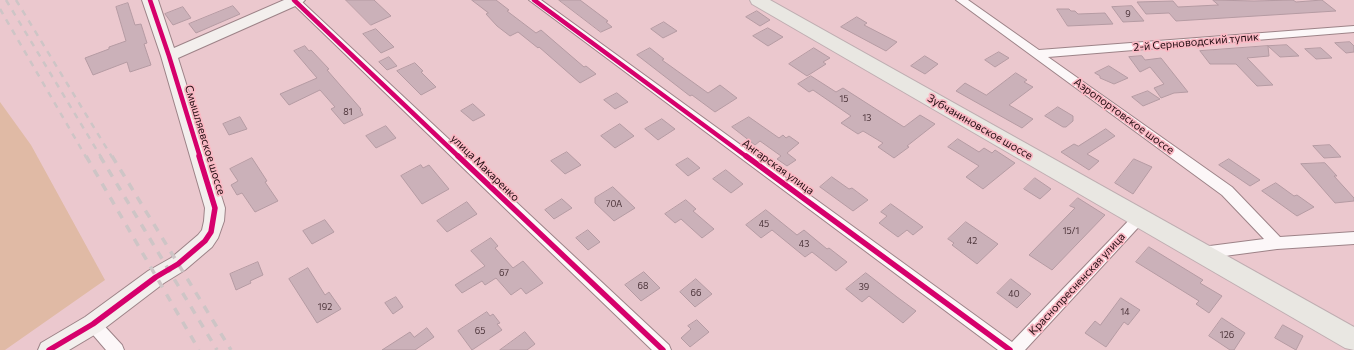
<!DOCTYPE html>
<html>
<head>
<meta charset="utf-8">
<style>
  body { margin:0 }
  canvas { display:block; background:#ebc8ce }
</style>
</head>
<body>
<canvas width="1354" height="350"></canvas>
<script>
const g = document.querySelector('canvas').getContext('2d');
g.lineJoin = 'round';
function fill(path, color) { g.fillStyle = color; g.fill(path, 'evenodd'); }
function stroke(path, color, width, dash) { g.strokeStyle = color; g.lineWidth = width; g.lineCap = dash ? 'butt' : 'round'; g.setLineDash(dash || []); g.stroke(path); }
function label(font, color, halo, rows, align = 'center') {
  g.font = font + ' Commissioner,sans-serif'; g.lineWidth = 3.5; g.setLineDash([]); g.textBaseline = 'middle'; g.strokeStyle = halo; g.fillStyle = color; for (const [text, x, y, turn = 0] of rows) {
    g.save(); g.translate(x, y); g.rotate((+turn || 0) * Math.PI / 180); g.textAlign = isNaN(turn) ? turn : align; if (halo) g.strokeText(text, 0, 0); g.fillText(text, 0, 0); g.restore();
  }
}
fill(new Path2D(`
  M 0,102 L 31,145 L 105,280 L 5,350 L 0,350 Z`), '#e0baa5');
const building = new Path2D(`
  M 346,0 L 374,0 L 391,16 L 371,25 Z
  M 472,0 L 496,0 L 509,10 L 507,11 L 536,33 L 541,30 L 584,67 L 586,66 L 596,74 L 580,83 L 539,47 L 538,48 L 518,32 L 510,36 L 497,26 L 486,14 L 488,13 Z
  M 559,0 L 580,0 L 608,21 L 606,22 L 612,27 L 601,32 Z
  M 1213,0 L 1254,1 L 1293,0 L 1296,2 L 1322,0 L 1336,11 L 1176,21 L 1169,13 L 1146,14 L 1137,2 L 1173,1 L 1178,7 L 1218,5 Z
  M 128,3 L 135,25 L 141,24 L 147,43 L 144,44 L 151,65 L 130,72 L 127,62 L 93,75 L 85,58 L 109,49 L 109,47 L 126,41 L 116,7 Z
  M 233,6 L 240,14 L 196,33 L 189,24 Z
  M 1132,6 L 1144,21 L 1123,22 L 1112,7 Z
  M 183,7 L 191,18 L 173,25 L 165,14 Z
  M 1057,9 L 1069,9 L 1071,11 L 1075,11 L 1078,14 L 1105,13 L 1113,24 L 1068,26 Z
  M 757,11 L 770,20 L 760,26 L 746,17 Z
  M 857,17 L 867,23 L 864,25 L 897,42 L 886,51 L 841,27 Z
  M 664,22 L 677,31 L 663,38 L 651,29 Z
  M 768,28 L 783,37 L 768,46 L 753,36 Z
  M 376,29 L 394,47 L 381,53 L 363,34 Z
  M 1350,42 L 1354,46 L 1354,52 L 1346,53 L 1335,43 Z
  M 1287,45 L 1299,56 L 1280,57 L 1268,46 Z
  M 305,46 L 309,51 L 311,50 L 329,69 L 327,70 L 361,109 L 360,110 L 363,115 L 344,124 L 331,109 L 335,107 L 320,90 L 289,105 L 280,94 L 317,78 L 294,51 Z
  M 1268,46 L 1269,56 L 1247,58 L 1273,85 L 1257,86 L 1236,64 L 1210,64 L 1200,51 Z
  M 650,48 L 664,59 L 662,60 L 708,93 L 720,85 L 737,98 L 715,112 L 692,95 L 690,96 L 637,55 Z
  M 814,48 L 830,58 L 823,62 L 826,64 L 807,76 L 789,64 Z
  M 1321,48 L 1332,58 L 1316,59 L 1305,49 Z
  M 999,52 L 1009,58 L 995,67 L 985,60 Z
  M 925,56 L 938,64 L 925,74 L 911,66 Z
  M 1142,56 L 1145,60 L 1161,58 L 1188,92 L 1174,93 L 1161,98 L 1154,88 L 1164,84 L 1150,67 L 1140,72 L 1129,57 Z
  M 389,57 L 397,66 L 387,70 L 379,62 Z
  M 415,63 L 423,71 L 421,72 L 436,87 L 421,95 L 397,71 Z
  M 1109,66 L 1128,78 L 1114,84 L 1100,78 L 1100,76 L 1095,73 Z
  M 1016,73 L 1027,80 L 1024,82 L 1033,87 L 1009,105 L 1033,119 L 1022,128 L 956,91 L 965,83 L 986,95 Z
  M 811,76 L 836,92 L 843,88 L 904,127 L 920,115 L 935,124 L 907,146 L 909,147 L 894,158 L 878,147 L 883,143 L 863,131 L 858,134 L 841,123 L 851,116 L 813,90 L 809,92 L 798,84 Z
  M 1148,91 L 1160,99 L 1143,106 L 1132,97 Z
  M 617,93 L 628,102 L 615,109 L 604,100 Z
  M 473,104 L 485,115 L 473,121 L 461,111 Z
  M 1058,107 L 1073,116 L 1073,121 L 1066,127 L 1063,127 L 1045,116 Z
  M 240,117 L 247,129 L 229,135 L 223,124 Z
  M 749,117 L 779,138 L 783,135 L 786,138 L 789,136 L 799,143 L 787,153 L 796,160 L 787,166 L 777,159 L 781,156 L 760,141 L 755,145 L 732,127 Z
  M 662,119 L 675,129 L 658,140 L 645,129 Z
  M 620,124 L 634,136 L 615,148 L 601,136 Z
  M 386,126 L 396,138 L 376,148 L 366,136 Z
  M 1106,129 L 1115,136 L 1087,154 L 1099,161 L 1089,170 L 1061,152 L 1074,144 L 1078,146 Z
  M 958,139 L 979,152 L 984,148 L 992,153 L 995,150 L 1015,163 L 983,189 L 966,177 L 979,166 L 948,147 Z
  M 1330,145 L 1341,157 L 1324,158 L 1313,146 Z
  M 567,152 L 581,165 L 565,174 L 551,161 Z
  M 252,158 L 267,181 L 265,182 L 278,201 L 255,212 L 242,193 L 237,195 L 231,185 L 238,181 L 230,169 Z
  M 688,158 L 700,168 L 688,176 L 676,165 Z
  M 1134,159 L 1152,167 L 1133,194 L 1115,183 Z
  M 1229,159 L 1260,180 L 1250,186 L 1219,165 Z
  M 1325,163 L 1337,176 L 1334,176 L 1354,198 L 1354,201 L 1335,203 L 1301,164 Z
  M 421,165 L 423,168 L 429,165 L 449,189 L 422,204 L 401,176 Z
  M 726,170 L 743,184 L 731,193 L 713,179 Z
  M 832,177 L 849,189 L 852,188 L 868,200 L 853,211 L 820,187 Z
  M 1035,178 L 1051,189 L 1040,199 L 1024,189 Z
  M 1276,183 L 1294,196 L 1297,195 L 1314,207 L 1297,216 L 1262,191 Z
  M 613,187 L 635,208 L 614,221 L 595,203 L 595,198 Z
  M 1078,198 L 1105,215 L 1052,270 L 1029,255 L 1073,210 L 1075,208 L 1070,206 Z
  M 562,199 L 572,208 L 554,219 L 545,210 Z
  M 686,200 L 696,209 L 693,211 L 714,229 L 702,238 L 681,219 L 675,223 L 665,214 Z
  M 467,202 L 477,214 L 447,232 L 437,221 Z
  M 891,204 L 905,214 L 923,227 L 913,235 L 907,230 L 898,237 L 879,223 L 887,216 L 881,212 Z
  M 766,210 L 797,235 L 804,230 L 827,249 L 829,248 L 847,262 L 836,271 L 812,252 L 805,257 L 772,230 L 761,238 L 746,225 Z
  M 325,220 L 334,232 L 312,244 L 303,231 Z
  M 966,222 L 998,244 L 977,264 L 952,245 L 954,243 L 948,239 Z
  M 588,230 L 600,242 L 588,250 L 576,238 Z
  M 491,238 L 498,246 L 495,248 L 513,268 L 523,261 L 543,283 L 526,294 L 521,288 L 511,295 L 496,278 L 485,285 L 482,281 L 462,293 L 455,285 L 485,266 L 471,251 Z
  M 1149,247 L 1203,280 L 1200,283 L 1222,296 L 1209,313 L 1196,304 L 1199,301 L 1136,262 Z
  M 258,262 L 263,275 L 250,281 L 251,283 L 236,290 L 230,274 Z
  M 308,268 L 325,295 L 329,292 L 341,309 L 317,323 L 289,279 Z
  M 644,272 L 660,288 L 641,301 L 625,285 Z
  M 866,273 L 897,297 L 916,311 L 903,323 L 869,296 L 862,302 L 846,289 Z
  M 696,279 L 712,294 L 695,307 L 680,292 Z
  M 1011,279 L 1031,294 L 1017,308 L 997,293 Z
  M 396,297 L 403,307 L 393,314 L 385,303 Z
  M 1121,298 L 1140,310 L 1128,325 L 1124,322 L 1106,347 L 1085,333 L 1095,321 L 1100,325 Z
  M 487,312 L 490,316 L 493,314 L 500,323 L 497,324 L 502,330 L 472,350 L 458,331 Z
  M 1222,318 L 1245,333 L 1234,350 L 1230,350 L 1209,336 Z
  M 697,320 L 709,332 L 690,347 L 681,338 L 691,329 L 688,326 Z
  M 1283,325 L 1303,336 L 1296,350 L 1275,338 Z
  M 427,328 L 434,337 L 415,350 L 382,350 L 410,332 L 414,337 Z
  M 525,332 L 535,344 L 527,350 L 500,350 Z`);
fill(building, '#cbb1b9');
stroke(building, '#b59ba3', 1);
const street = new Path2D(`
  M 289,0 L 300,0 L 669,345 L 671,350 L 652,350 Z
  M 529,0 L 541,0 L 1012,342 L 1134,215 L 1139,214 L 1144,215 L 1146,219 L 1025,350 L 998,350 Z
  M 956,0 L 968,0 L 1039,50 L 1354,26 L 1354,32 L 1048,57 L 1232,187 L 1280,237 L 1354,232 L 1354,244 L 1277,249 L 1202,259 L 1197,257 L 1195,253 L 1197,249 L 1202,247 L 1264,239 L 1222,195 Z
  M 93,317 L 98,319 L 122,345 L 124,350 L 106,350 L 88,329 L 85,324 L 88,319 Z`);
const secondary = new Path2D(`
  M 142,0 L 158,0 L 174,48 L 284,0 L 305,0 L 302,3 L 178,58 L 225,208 L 224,221 L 218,238 L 212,247 L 185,270 L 164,283 L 101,331 L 69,350 L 38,350 L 41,343 L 85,317 L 148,271 L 171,258 L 198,235 L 202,230 L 204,221 L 205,208 L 161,56 Z`);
const primary = new Path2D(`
  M 750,0 L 770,0 L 1354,327 L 1354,350 L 1345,348 L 752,4 Z`);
stroke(street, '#9d8388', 2);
stroke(secondary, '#9d8388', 2);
stroke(primary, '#bfadb1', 2);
fill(street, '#fcf7f8');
fill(secondary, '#f3efed');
fill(primary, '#e9e7e2');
stroke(new Path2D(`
  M 6,0 L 101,157
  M 16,0 L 112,157
  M 0,9 L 86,157`), '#cec5c6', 2.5, [6, 6]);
stroke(new Path2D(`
  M 86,156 L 199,350
  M 100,156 L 217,350
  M 112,156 L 231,350`), '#cec5c6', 3.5, [8, 8]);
stroke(new Path2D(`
  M 150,0 L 169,56 L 200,157
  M 294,0 L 459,157
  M 534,0 L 747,157`), '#d6006c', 4.5);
stroke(new Path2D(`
  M 458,156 L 663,350
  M 746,156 L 1010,350
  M 49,350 L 93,324 L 156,277 L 178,264 L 205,241 L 211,232 L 215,208 L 199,156`), '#d6006c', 5.5);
label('9px', '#4c343a', null, [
  ["9",1128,14],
  ["15",844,99],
  ["81",348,112],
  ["13",867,118],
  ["70А",614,204],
  ["45",764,224],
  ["15/1",1071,231],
  ["42",972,241],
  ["43",804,244],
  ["67",504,273],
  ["68",643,286],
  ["39",864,287],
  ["66",696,293],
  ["40",1014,294],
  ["192",325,307],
  ["14",1125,312],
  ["65",480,331],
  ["126",1227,335]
]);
label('11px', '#210b10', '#fab9c4', [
  ["2-й Серноводский тупик",1196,42,-5],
  ["Аэропортовское шоссе",1124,116,36],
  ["Зубчаниновское шоссе",980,127,30],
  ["Смышляевское шоссе",205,140,73],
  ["Ангарская улица",778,167,36],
  ["улица Макаренко",485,168,44],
  ["Краснопресненская улица",1077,284,-47]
]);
</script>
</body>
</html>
